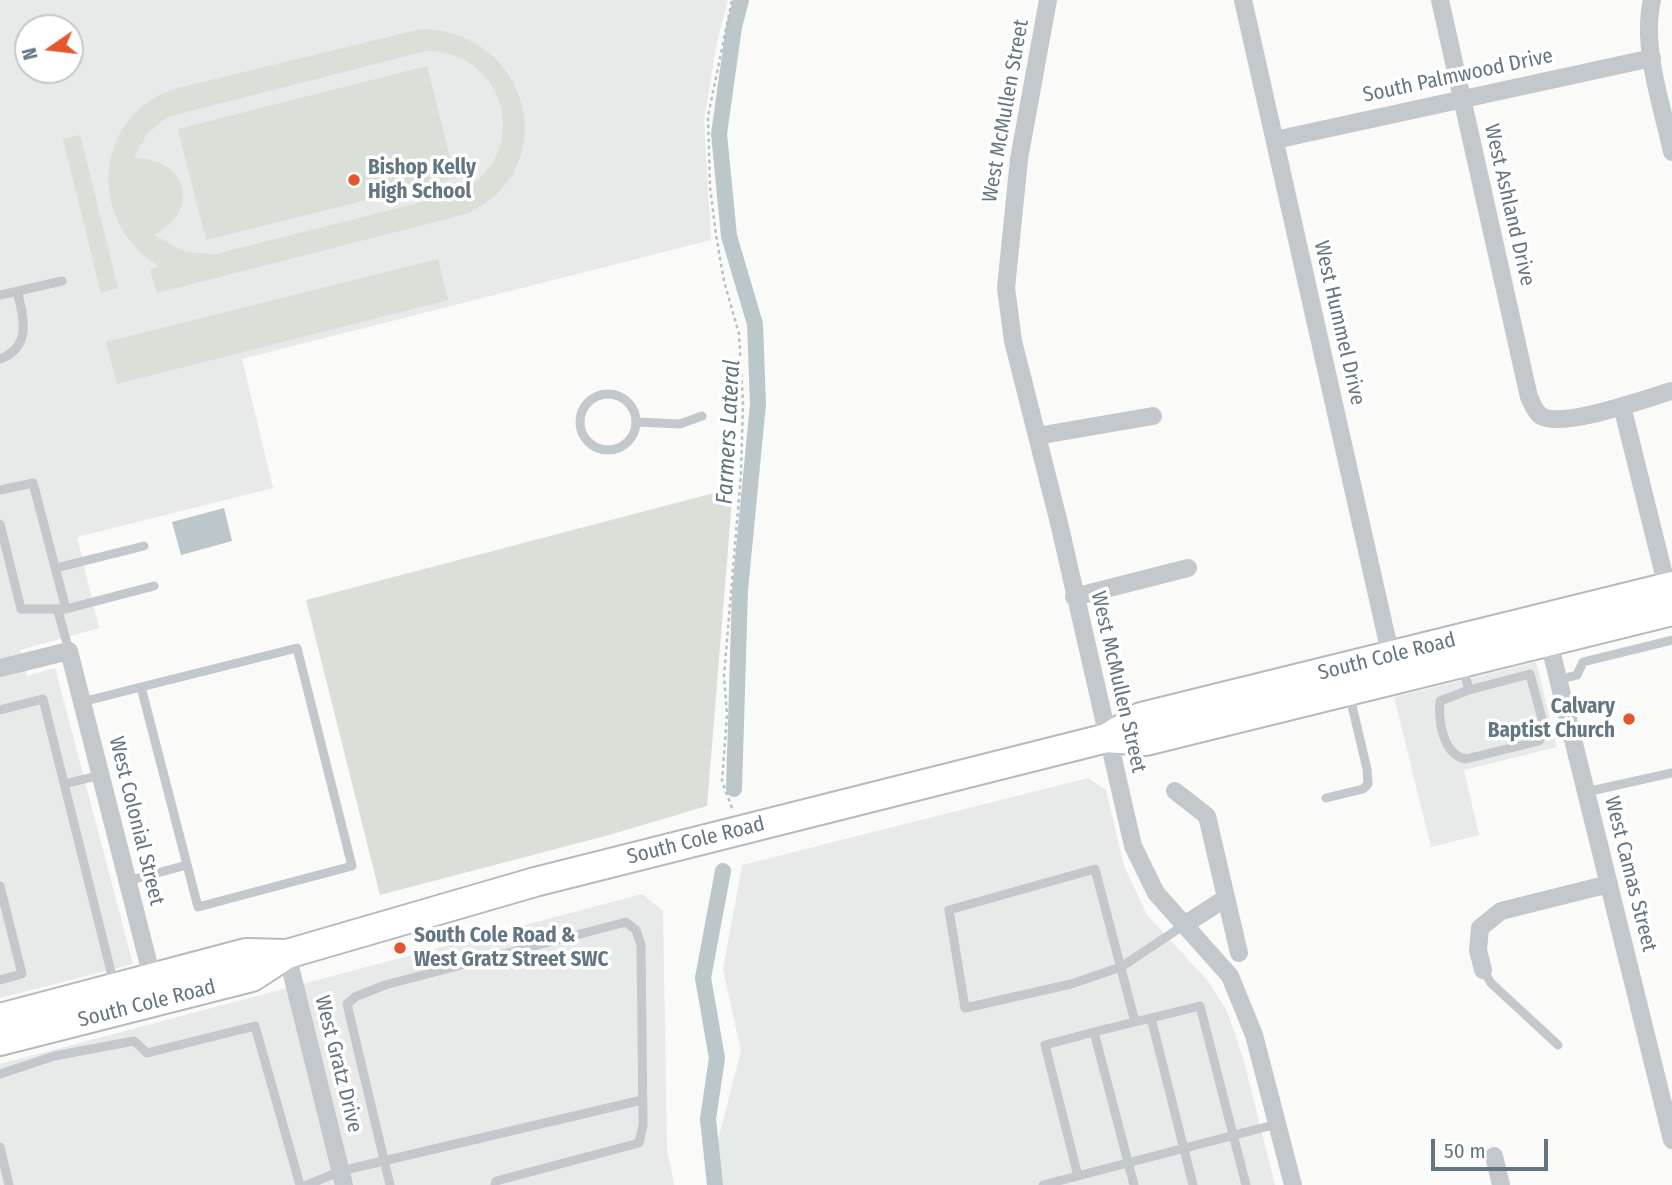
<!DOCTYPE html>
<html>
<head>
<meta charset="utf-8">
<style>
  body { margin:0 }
  #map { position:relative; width:1672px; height:1185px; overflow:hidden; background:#fafaf8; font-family:"Fira Sans Condensed",sans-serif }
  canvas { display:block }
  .north { position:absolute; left:14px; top:14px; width:70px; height:70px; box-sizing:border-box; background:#fff; border:2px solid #c1c8cd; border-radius:50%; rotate:256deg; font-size:19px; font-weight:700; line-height:28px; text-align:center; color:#657683 }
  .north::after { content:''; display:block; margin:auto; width:24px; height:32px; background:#e4572e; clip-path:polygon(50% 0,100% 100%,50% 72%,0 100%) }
  .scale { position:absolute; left:1431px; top:1139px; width:117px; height:32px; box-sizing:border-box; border:4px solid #657683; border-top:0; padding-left:9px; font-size:21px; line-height:24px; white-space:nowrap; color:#657683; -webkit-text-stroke:5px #fff; paint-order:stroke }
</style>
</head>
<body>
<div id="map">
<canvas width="1672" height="1185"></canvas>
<div class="north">N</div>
<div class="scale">50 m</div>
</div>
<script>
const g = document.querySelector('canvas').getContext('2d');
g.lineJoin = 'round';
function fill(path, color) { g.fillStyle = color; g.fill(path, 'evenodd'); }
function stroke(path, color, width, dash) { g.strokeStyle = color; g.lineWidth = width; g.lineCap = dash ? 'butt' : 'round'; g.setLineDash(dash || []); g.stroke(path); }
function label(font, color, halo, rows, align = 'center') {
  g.font = font + ' "Fira Sans Condensed",sans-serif'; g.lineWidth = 7; g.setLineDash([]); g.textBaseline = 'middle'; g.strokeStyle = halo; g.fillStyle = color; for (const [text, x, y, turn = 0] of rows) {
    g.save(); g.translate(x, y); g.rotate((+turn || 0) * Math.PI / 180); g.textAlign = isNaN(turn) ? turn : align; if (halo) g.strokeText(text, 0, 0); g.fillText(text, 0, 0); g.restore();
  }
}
fill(new Path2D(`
  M 0,0 L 728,0 L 717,42 L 704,120 L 711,240 L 242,359 L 273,488 L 77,537 L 99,628 L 20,650 L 27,676 L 55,668 L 133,964 L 0,998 ZM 28,28 L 70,28 L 70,70 L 28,70 Z
  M 1536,662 L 1557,747 L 1464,770 L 1479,835 L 1431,847 L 1394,697 Z
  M 1088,778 L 1106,790 L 1124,866 L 1147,915 L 1208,981 L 1227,1011 L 1243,1058 L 1275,1185 L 723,1185 L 717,1144 L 741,1051 L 723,970 L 742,865 Z
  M 642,894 L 663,911 L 667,1149 L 674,1185 L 0,1185 L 0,1064 Z`), '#e8e9e9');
fill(new Path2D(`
  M 421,29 C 529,30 567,169 466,214 L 157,293 L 150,270 L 159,266 C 87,222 92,118 174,89 ZM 426,51 C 516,51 533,173 446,196 L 216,254 L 185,252 L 154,235 C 203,209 187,159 134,158 L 146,135 L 167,117 Z
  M 427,66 L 455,178 L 206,240 L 178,129 Z
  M 80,135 L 118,288 L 101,293 L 63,139 Z
  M 438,259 L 448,300 L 117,384 L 106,342 Z
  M 733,488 L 707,806 L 609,835 L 380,895 L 306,600 Z`), '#dadfd7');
fill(new Path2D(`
  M 224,508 L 232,541 L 181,555 L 172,522 Z`), '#bbc7cb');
stroke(new Path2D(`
  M 734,789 L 740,590 L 758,404 L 755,324 L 729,236 L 719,134 L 734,27 L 741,0
  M 715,1185 L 708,1119 L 717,1058 L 703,978 L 723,871`), '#bbc7cb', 16);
const primary = new Path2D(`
  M 1107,738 L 1146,741 L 1672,611
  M 0,1018 L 246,953 L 287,954
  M 0,1041 L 252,977 L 287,954 L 535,882 L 1107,738 L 1141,717 L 1672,586`);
stroke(primary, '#b5babe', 32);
stroke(new Path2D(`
  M 732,808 L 722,781 L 727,715 L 724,676 L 741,474 L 743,404 L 739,334 L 724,281 L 716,235 L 710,187 L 708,116 L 732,0`), '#bbbfc2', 2.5, [3.5, 3.5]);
stroke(new Path2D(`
  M 0,295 L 62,281
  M 0,359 C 32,347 24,317 17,291
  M580 422a28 28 0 1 1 56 0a28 28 0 1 1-56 0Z
  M 637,422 L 680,424 L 702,416
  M 0,490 L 33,483 L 66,609 L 21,609 L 0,524
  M 56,568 L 144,546
  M 66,609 L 154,586
  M 58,611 L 69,651
  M 297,648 L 352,866 L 198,907 L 141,687 Z
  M 1463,668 L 1469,690 L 1530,674 L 1545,730 L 1569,724
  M 1558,680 L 1577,675 L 1583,662 L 1672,640
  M 1469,690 L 1440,701 C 1438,721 1443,755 1466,759 L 1539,741 L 1545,730
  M 82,702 L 141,687
  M 0,710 L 43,699 L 114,984
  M 64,784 L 101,775
  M 1586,792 L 1672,773
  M 1326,798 L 1363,789 L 1368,784 L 1367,769 L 1349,693
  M 127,881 L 187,865
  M 0,886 L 22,974 L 0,980
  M 1483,970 L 1491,983 L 1558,1045
  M 1151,1018 L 1200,1006 L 1246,1185
  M 1135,1022 L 1095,869 L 949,910 L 965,1008 L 1071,984 L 1121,967 L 1184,925
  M 0,1074 L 54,1056 L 134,1041 L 147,1053 L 255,1026 L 300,1185
  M 0,1147 L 9,1185
  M 1078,1176 L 1045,1045 L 1094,1032
  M 307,1185 L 341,1171 L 642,1100
  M 390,1185 L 347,1004 L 355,997 L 385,985 L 626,922 L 636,930 L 641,945 L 643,1125 L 639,1143 L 496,1181 L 495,1185
  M 1043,1185 L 1277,1124
  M 1134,1185 L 1094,1032 L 1151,1018 L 1193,1185`), '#c3c8cc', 9);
stroke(new Path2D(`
  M 1048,0 L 1019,159 L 1006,288 L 1013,341 L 1059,523 L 1133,846 L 1156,893 L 1230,976 L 1254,1035 L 1293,1185
  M 1243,0 L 1391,657
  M 1440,0 L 1529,397 C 1532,403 1535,412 1541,416 C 1563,429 1647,398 1672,391
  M 1652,0 C 1641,48 1662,104 1672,152
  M 1275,140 L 1652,58
  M 1622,406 L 1667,587
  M 1037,436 L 1153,416
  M 1074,597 L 1188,568
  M 1547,634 L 1672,1140
  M 0,668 L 69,651 L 154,985
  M 1175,791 L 1207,816 L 1239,953
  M 1184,925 L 1226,898
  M 287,954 L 344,1185
  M 1483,970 L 1478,950 L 1480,928 L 1501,911 L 1609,884
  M 1494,1156 L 1501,1185`), '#c3c8cc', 18);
stroke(primary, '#fff', 28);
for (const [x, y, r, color] of [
  [354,180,7,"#e4572e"],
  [1629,719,7,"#e4572e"],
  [400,948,7,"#e4572e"]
]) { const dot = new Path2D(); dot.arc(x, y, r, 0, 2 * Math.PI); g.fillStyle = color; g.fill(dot); stroke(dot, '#fff', 2.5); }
label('21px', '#657683', '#fff', [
  ["South Palmwood Drive",1458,76,-12],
  ["West McMullen Street",1006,111,-80],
  ["West Ashland Drive",1509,205,77],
  ["West Hummel Drive",1339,323,77],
  ["South Cole Road",1387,657,-14],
  ["West McMullen Street",1118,682,77],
  ["West Colonial Street",136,821,76],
  ["South Cole Road",696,841,-14],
  ["West Camas Street",1630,874,76],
  ["South Cole Road",147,1004,-14],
  ["West Gratz Drive",338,1064,76]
]);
label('bold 21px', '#657683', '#fff', [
  ["Bishop Kelly",368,168],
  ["High School",368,192],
  ["Calvary",1615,707,"right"],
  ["Baptist Church",1615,731,"right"],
  ["South Cole Road &",414,936],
  ["West Gratz Street SWC",414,960]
], 'left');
label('italic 23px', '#60757c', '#fff', [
  ["Farmers Lateral",729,432,-87]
]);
</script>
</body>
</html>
